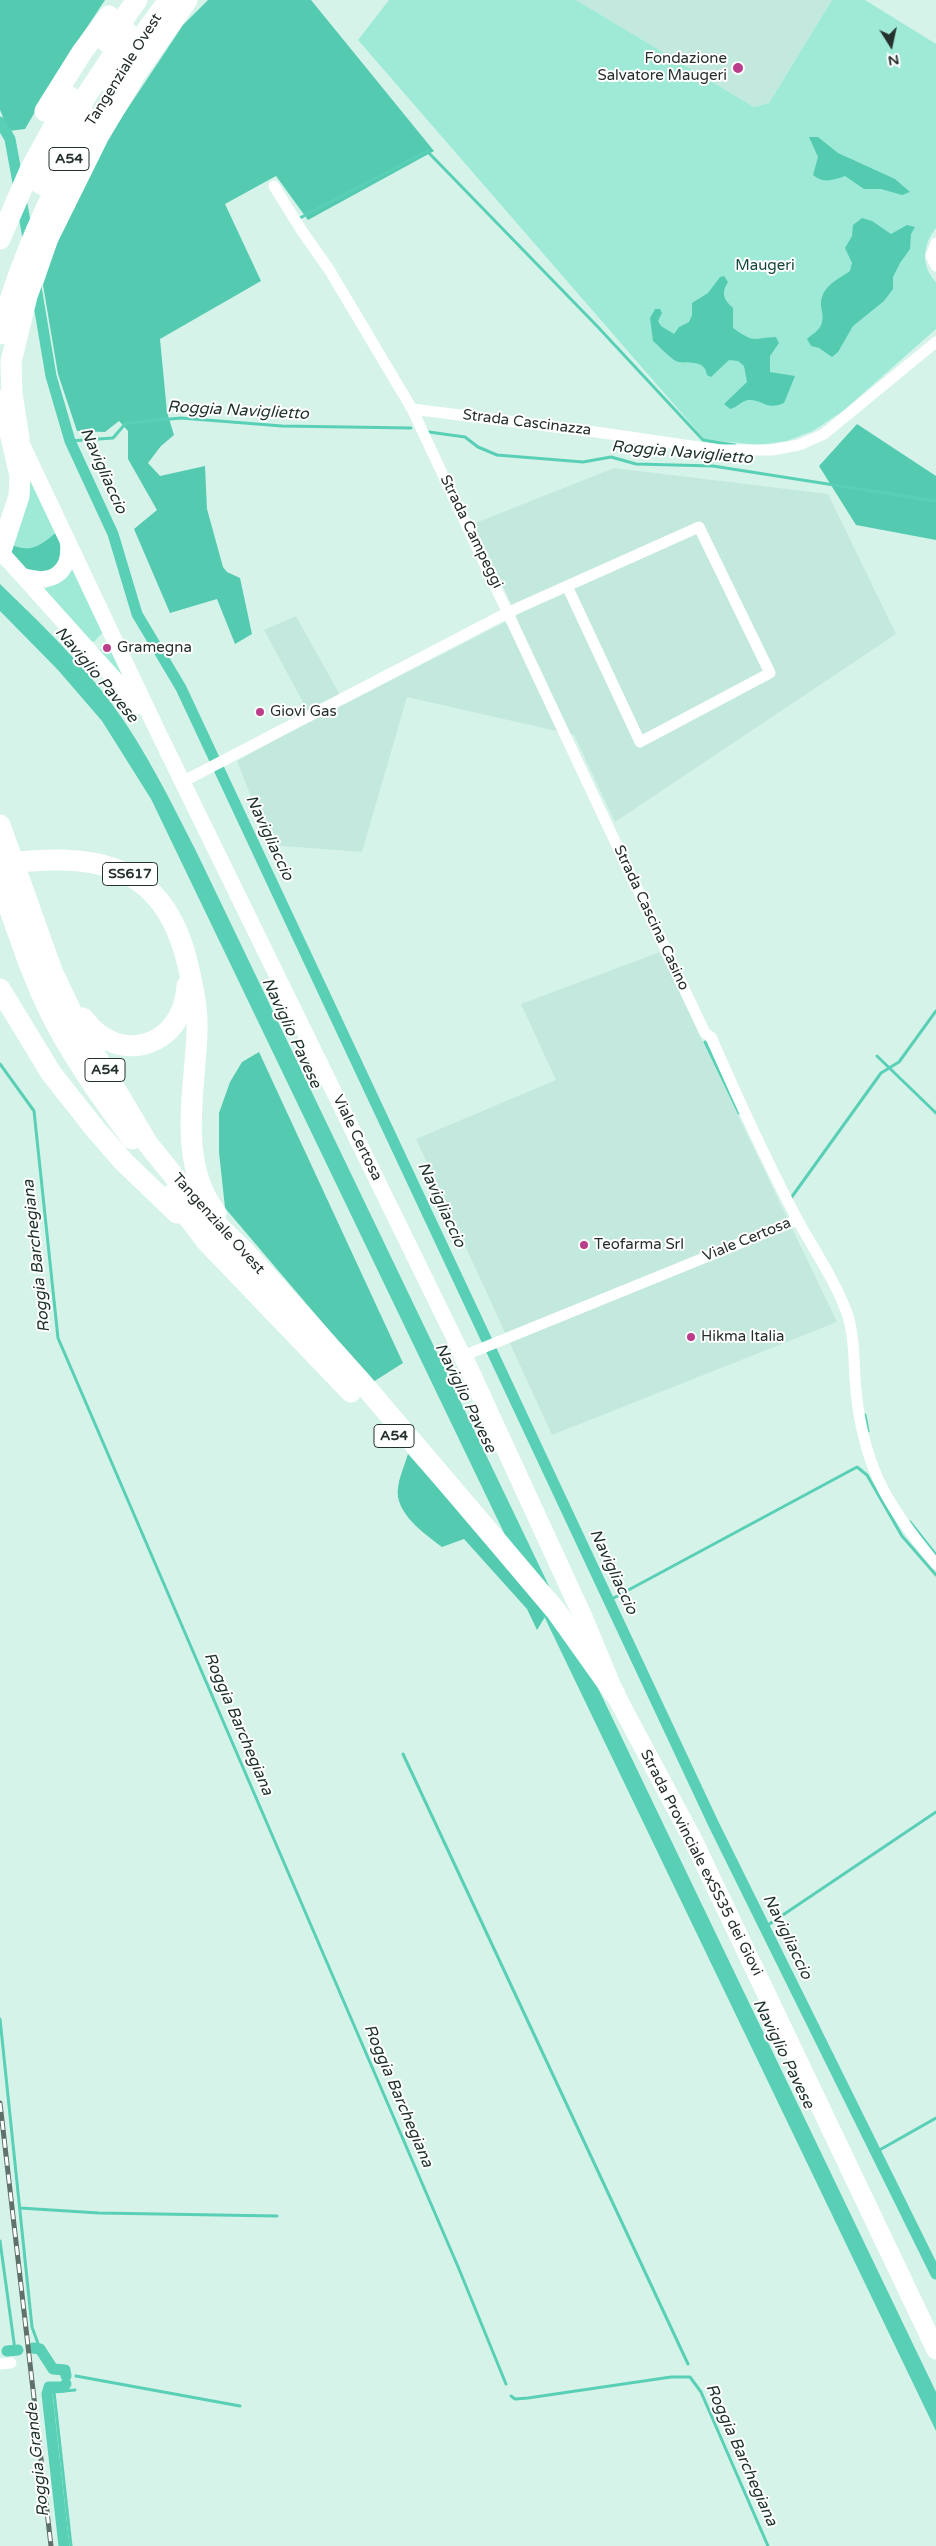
<!DOCTYPE html>
<html>
<head>
<meta charset="utf-8">
<style>
  body { margin:0 }
  #map { position:relative; width:936px; height:2546px; overflow:hidden; background:#d6f3ea; font-family:"Varela Round",sans-serif }
  canvas { display:block }
  .north { position:absolute; left:866px; top:20px; width:50px; height:50px; -webkit-text-stroke:4px #fff; paint-order:stroke; rotate:170deg; font-size:14px; font-weight:700; line-height:20px; text-align:center; color:#25302d }
  .north::after { content:''; display:block; margin:auto; width:18px; height:22px; background:#25302d; clip-path:polygon(50% 0,100% 100%,50% 72%,0 100%) }
</style>
</head>
<body>
<div id="map">
<canvas width="936" height="2546"></canvas>
<div class="north">N</div>
</div>
<script>
const g = document.querySelector('canvas').getContext('2d');
g.lineJoin = 'round';
function fill(path, color) { g.fillStyle = color; g.fill(path, 'evenodd'); }
function stroke(path, color, width, dash) { g.strokeStyle = color; g.lineWidth = width; g.lineCap = dash ? 'butt' : 'round'; g.setLineDash(dash || []); g.stroke(path); }
function label(font, color, halo, rows, align = 'center') {
  g.font = font + ' "Varela Round",sans-serif'; g.lineWidth = 4; g.setLineDash([]); g.textBaseline = 'middle'; g.strokeStyle = halo; g.fillStyle = color; for (const [text, x, y, turn = 0] of rows) {
    g.save(); g.translate(x, y); g.rotate((+turn || 0) * Math.PI / 180); g.textAlign = isNaN(turn) ? turn : align; if (halo) g.strokeText(text, 0, 0); g.fillText(text, 0, 0); g.restore();
  }
}
fill(new Path2D(`
  M 576,0 L 832,0 L 769,103 L 754,107 Z
  M 614,468 L 828,494 L 896,634 L 615,822 L 574,735 L 407,697 L 362,852 L 270,845 L 237,761 L 312,719 L 264,630 L 296,616 L 345,704 L 517,616 L 473,524 Z
  M 660,952 L 837,1322 L 552,1435 L 416,1139 L 556,1080 L 521,1004 Z`), '#c3e9df');
fill(new Path2D(`
  M 389,0 L 576,0 L 754,107 L 769,103 L 832,0 L 865,0 L 936,44 L 936,228 C 923,244 920,266 936,282 L 936,329 L 843,411 L 813,431 L 787,441 L 758,445 L 704,439 L 358,40 Z
  M 25,471 L 57,532 C 40,545 32,554 10,544 Z
  M 74,567 L 103,632 L 95,641 L 91,642 L 44,589 L 58,583 Z
  M 109,645 L 126,680 L 97,651 Z`), '#9fead7');
fill(new Path2D(`
  M 0,0 L 105,0 L 66,59 L 25,129 L 9,131 L 0,110 Z
  M 208,0 L 311,0 L 434,151 L 308,220 L 276,176 L 225,204 L 261,281 L 160,339 L 167,412 L 174,435 L 161,446 L 148,463 L 160,476 L 205,466 L 207,509 L 223,567 L 227,572 L 240,578 L 252,634 L 235,644 L 217,599 L 170,613 L 134,529 L 157,510 L 128,459 L 128,431 L 119,421 L 105,432 L 77,431 L 58,374 L 43,285 L 67,214 L 112,132 L 183,25 Z
  M 809,137 L 818,137 L 838,153 L 895,179 L 910,192 L 902,195 L 881,189 L 864,189 L 845,176 C 833,180 824,184 813,175 L 818,157 Z
  M 862,218 L 872,221 L 891,234 L 907,225 L 915,227 L 911,234 L 910,249 L 900,263 L 893,277 L 893,289 L 884,301 L 853,326 L 838,352 L 832,357 L 819,348 L 811,346 L 807,339 C 812,334 819,331 821,325 C 824,319 822,312 821,306 C 820,287 837,280 850,271 L 852,263 L 845,248 L 852,236 L 853,225 Z
  M 724,276 L 728,282 C 721,293 723,299 733,308 L 733,328 C 756,344 751,338 776,337 L 779,343 L 770,356 L 770,372 L 795,376 L 784,403 C 766,411 763,399 748,400 C 741,401 737,408 730,409 L 724,404 L 747,382 L 744,366 L 738,361 L 729,360 L 711,377 L 707,375 C 704,356 685,367 674,360 C 667,355 660,347 653,341 L 650,318 L 655,309 L 660,309 L 662,313 L 658,321 L 661,326 L 674,334 L 679,327 L 689,322 L 692,315 L 692,303 L 708,293 L 720,277 Z
  M 857,424 L 936,476 L 936,540 L 856,525 L 819,466 Z
  M 57,532 C 59,540 62,547 61,555 C 57,571 36,578 23,568 C 17,564 12,556 7,551 L 10,544 C 32,554 40,545 57,532 Z
  M 259,1052 L 403,1363 L 373,1382 L 225,1208 L 219,1152 L 219,1113 L 230,1082 L 242,1062 Z
  M 408,1454 L 548,1612 L 537,1630 L 527,1609 L 464,1539 L 442,1547 C 426,1535 402,1518 398,1497 C 396,1484 404,1467 408,1454 Z`), '#54cbb1');
fill(new Path2D(`
  M 0,584 C 39,622 79,660 112,704 C 146,750 171,802 197,853 L 936,2392 L 936,2431 L 151,799 L 102,721 L 58,670 L 0,611 Z`), '#59d0b6');
stroke(new Path2D(`
  M 298,219 L 427,151 L 597,326 L 703,440 L 735,445
  M 429,432 L 465,437 L 478,447 L 497,455 L 583,462 L 611,457 L 636,464 L 713,466 L 936,501
  M 70,441 L 113,438 L 126,423 L 181,418 L 282,426 L 411,428
  M 705,1042 L 739,1113
  M 877,1056 L 936,1113
  M 0,1064 L 34,1111 L 58,1338 L 459,2269 L 506,2384
  M 791,1198 L 881,1073 L 899,1062 L 936,1011
  M 865,1415 L 868,1431
  M 910,1522 L 936,1555
  M 608,1601 L 857,1467 L 867,1475 L 902,1536 L 936,1575
  M 403,1754 L 688,2364
  M 765,1927 L 936,1812
  M 0,2019 L 32,2327 L 40,2349
  M 876,2152 L 936,2118
  M 20,2208 L 99,2213 L 277,2216
  M 0,2241 L 15,2350
  M 76,2376 L 240,2406
  M 511,2396 L 515,2399 L 528,2398 L 671,2377 L 690,2377 L 701,2392 L 768,2546
  M 71,2546 L 54,2392 L 75,2390`), '#59d0b6', 3);
stroke(new Path2D(`
  M 0,122 L 10,139 L 29,243
  M 35,281 L 51,376 L 70,441 L 113,534 L 137,614 L 181,688 L 714,1825 L 936,2274
  M 33,2348 L 40,2349 L 53,2369 L 65,2370 L 66,2376
  M 7,2351 L 18,2350
  M 64,2546 L 47,2394 L 49,2387 L 63,2387 L 66,2384`), '#59d0b6', 11);
stroke(new Path2D(`
  M 274,186 L 302,231 L 330,271 L 412,409 L 705,1033 L 711,1037 C 738,1099 766,1160 797,1219 C 814,1250 835,1280 847,1313 C 856,1340 853,1371 857,1400 C 866,1472 890,1509 936,1564
  M 936,243 L 931,256 L 936,266
  M 412,409 L 603,433 L 718,450 L 772,450 L 799,445 L 824,434 L 936,342
  M 184,781 L 509,612 L 567,586 L 640,742 L 770,673 L 699,527 L 567,586
  M 463,1356 L 797,1220
  M 0,2364 L 11,2363`), '#fff', 11);
stroke(new Path2D(`
  M 0,398 L 158,732 L 463,1356
  M 0,551 L 139,706
  M 23,576 C 53,585 71,574 68,541`), '#fff', 16);
stroke(new Path2D(`
  M 463,1356 L 583,1617 L 615,1694 L 694,1842 L 936,2350`), '#fff', 19);
stroke(new Path2D(`
  M 107,42 L 137,0
  M 112,86 L 134,48 L 169,0
  M 45,111 L 82,52 L 109,16
  M 41,184 L 86,96 L 128,33
  M 0,239 L 30,170 L 70,97
  M 0,334 C 21,257 52,188 93,119
  M 19,438 L 12,394 L 11,362 L 27,296 L 48,238 L 98,137 L 136,73 L 187,0
  M 0,554 L 19,496 L 20,476 L 8,424
  M 0,825 L 52,971 L 78,1026 L 148,1144 L 199,1207 L 246,1253 L 364,1385 L 501,1546 L 556,1611 L 615,1694
  M 0,864 C 89,853 159,858 186,957 C 192,982 198,1007 197,1032 C 195,1091 177,1162 216,1213
  M 0,881 C 17,929 32,978 56,1024 C 78,1065 105,1102 132,1139
  M 0,989 L 51,1073 L 96,1130 L 124,1162 L 177,1213
  M 83,1018 C 119,1068 184,1046 187,986
  M 171,1195 L 208,1243 L 351,1392`), '#fff', 21);
const rail = new Path2D(`
  M 0,2103 L 51,2546`);
stroke(rail, '#60716c', 5);
stroke(rail, '#fff', 3, [9]);
for (const [x, y, r, color] of [
  [738,68,6,"#bc3d89"],
  [107,648,5,"#bc3d89"],
  [260,712,5,"#bc3d89"],
  [584,1245,5,"#bc3d89"],
  [691,1337,5,"#bc3d89"]
]) { const dot = new Path2D(); dot.arc(x, y, r, 0, 2 * Math.PI); g.fillStyle = color; g.fill(dot); stroke(dot, '#fff', 2); }
for (const [x, y, w] of [
  [69,159,40],
  [130,874,55],
  [105,1070,40],
  [394,1436,40]
]) { const box = new Path2D(); box.roundRect(x - w / 2, y - 11.5, w, 23, 4); g.fillStyle = '#fff'; g.fill(box); stroke(box, '#25302d', 1); }
label('bold 14px', '#25302d', null, [
  ["A54",69,159],
  ["SS617",130,874],
  ["A54",105,1070],
  ["A54",394,1436]
]);
label('15px', '#25302d', '#fff', [
  ["Fondazione",727,59,"right"],
  ["Salvatore Maugeri",727,76,"right"],
  ["Gramegna",117,648],
  ["Giovi Gas",270,712],
  ["Teofarma Srl",594,1245],
  ["Hikma Italia",701,1337]
], 'left');
label('15px', '#25302d', '#fff', [
  ["Tangenziale Ovest",124,70,-58],
  ["Strada Cascinazza",527,423,7],
  ["Strada Campeggi",471,532,64],
  ["Strada Cascina Casino",651,918,65],
  ["Viale Certosa",357,1138,64],
  ["Tangenziale Ovest",218,1224,48],
  ["Viale Certosa",747,1240,-22],
  ["Strada Provinciale exSS35 dei Giovi",701,1863,63]
]);
label('15px', '#14483d', '#fff', [
  ["Maugeri",765,266]
]);
label('italic 16px', '#1d312c', '#fff', [
  ["Roggia Naviglietto",238,411,3],
  ["Roggia Naviglietto",682,453,5],
  ["Navigliaccio",103,471,66],
  ["Naviglio Pavese",96,675,50],
  ["Navigliaccio",269,838,65],
  ["Naviglio Pavese",291,1033,65],
  ["Navigliaccio",441,1205,65],
  ["Roggia Barchegiana",37,1256,-96],
  ["Naviglio Pavese",465,1398,64],
  ["Navigliaccio",613,1572,65],
  ["Roggia Barchegiana",238,1724,67],
  ["Navigliaccio",787,1937,64],
  ["Naviglio Pavese",783,2054,64],
  ["Roggia Barchegiana",398,2096,67],
  ["Roggia Barchegiana",741,2455,66],
  ["Roggia Grande",38,2460,-96]
]);
</script>
</body>
</html>
